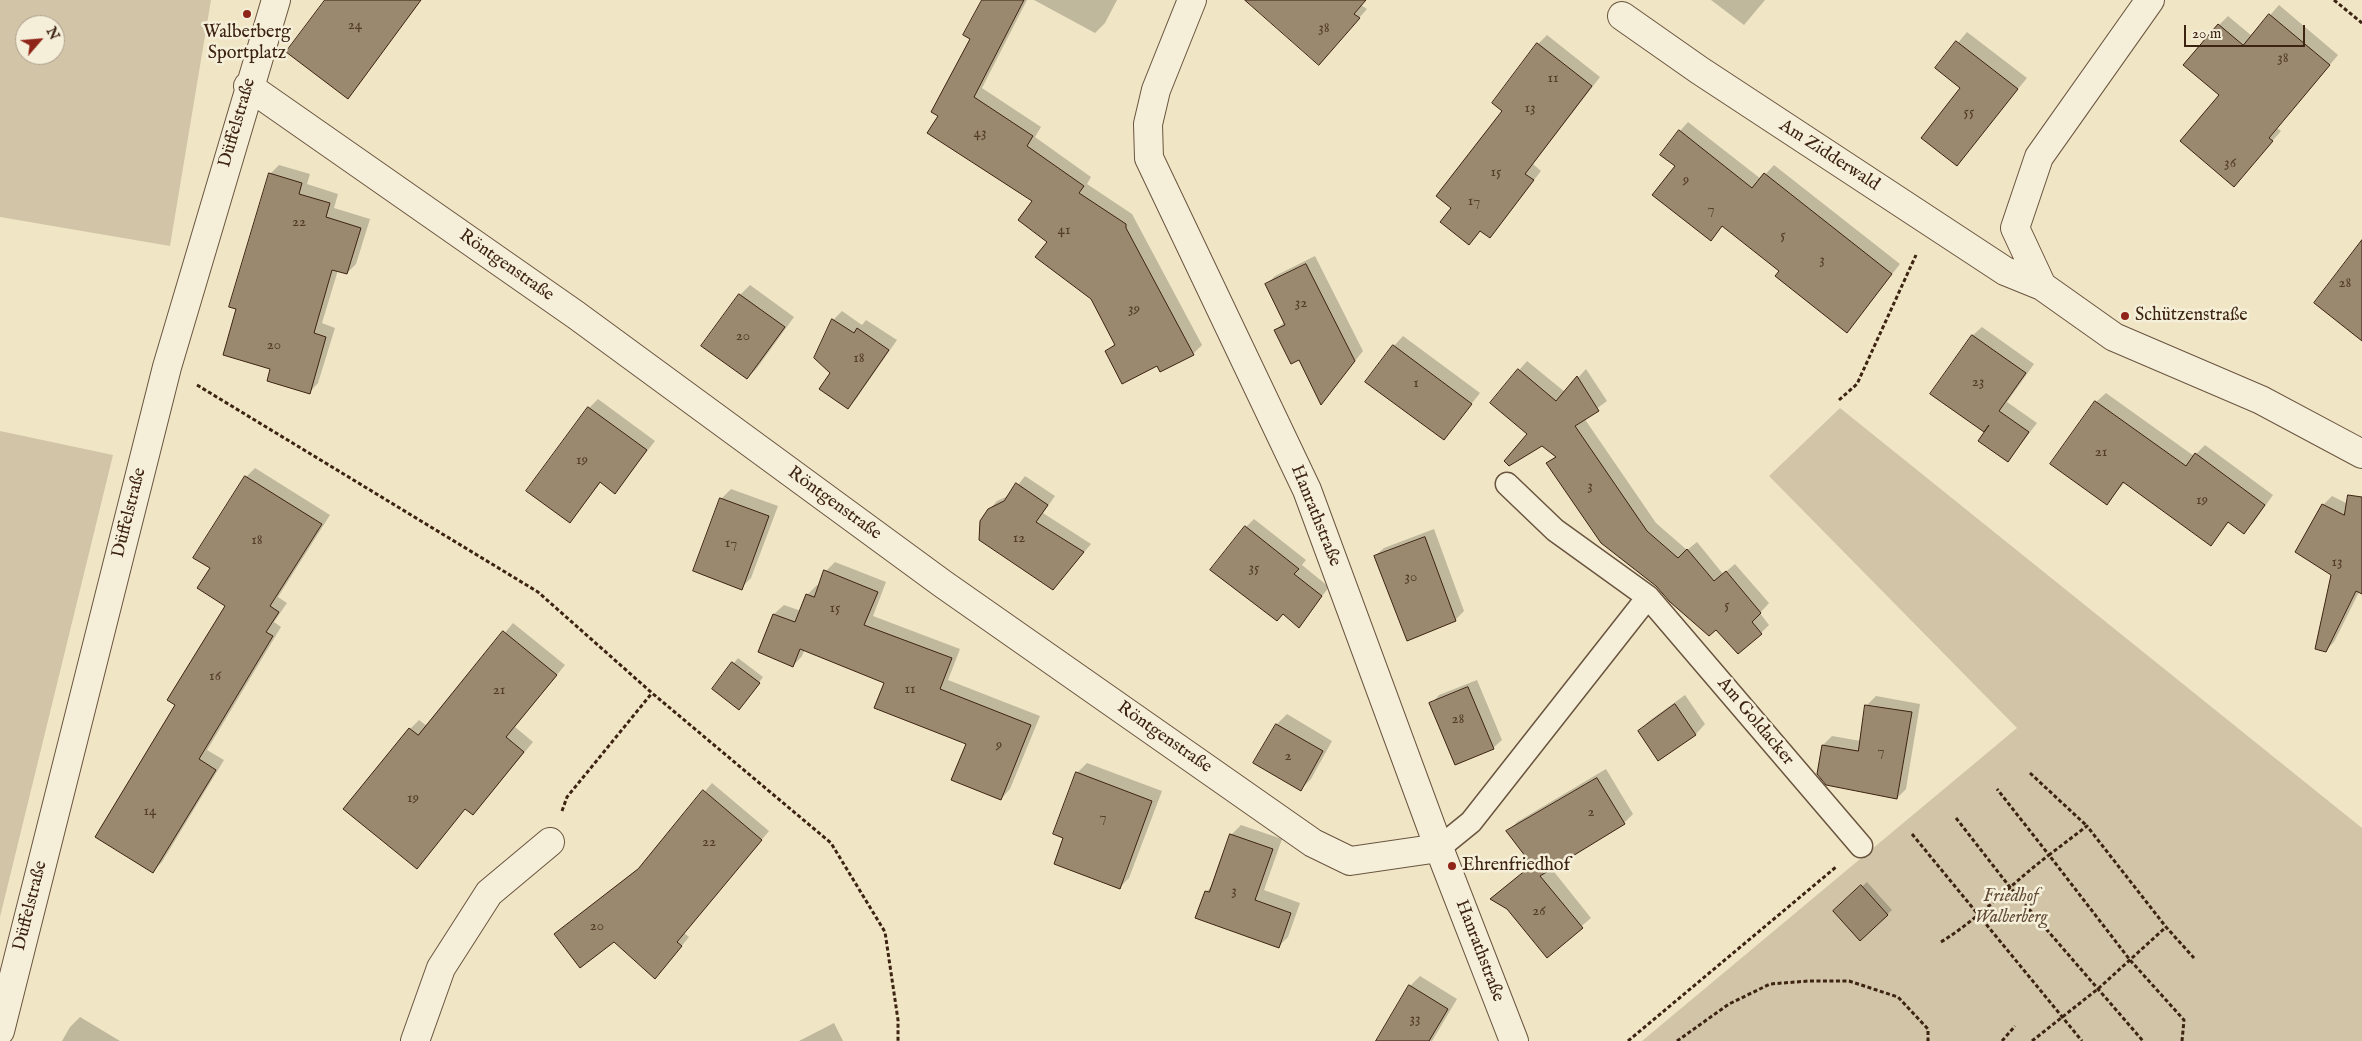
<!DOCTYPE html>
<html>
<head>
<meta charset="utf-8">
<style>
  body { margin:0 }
  #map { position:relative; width:2362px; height:1041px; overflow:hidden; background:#f0e6c5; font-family:"IM FELL English",serif }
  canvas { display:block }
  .north { position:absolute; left:15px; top:15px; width:50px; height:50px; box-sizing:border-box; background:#f5efd9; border:1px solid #ab9d89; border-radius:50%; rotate:63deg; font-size:14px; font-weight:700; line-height:20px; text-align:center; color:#3d2312 }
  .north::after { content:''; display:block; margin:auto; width:18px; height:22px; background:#8f2418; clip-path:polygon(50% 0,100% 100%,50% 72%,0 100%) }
  .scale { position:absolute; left:2184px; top:25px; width:121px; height:22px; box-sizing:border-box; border:2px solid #3d2312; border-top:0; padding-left:6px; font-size:15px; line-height:18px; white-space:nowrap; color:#3d2312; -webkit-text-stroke:4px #f5efd9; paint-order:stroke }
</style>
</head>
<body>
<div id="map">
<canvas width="2362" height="1041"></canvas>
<div class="north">N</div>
<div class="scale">20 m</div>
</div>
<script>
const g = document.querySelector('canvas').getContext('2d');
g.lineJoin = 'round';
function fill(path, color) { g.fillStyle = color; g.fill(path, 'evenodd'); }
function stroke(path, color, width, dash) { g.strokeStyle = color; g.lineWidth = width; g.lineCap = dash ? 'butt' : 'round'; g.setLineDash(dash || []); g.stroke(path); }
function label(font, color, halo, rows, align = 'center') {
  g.font = font + ' "IM FELL English",serif'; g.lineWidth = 5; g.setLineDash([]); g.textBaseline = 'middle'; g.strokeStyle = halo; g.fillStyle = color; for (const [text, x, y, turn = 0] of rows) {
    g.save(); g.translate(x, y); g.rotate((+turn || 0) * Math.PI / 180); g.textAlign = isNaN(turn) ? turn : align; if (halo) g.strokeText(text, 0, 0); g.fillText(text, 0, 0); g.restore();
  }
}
fill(new Path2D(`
  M 0,0 L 211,0 L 170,246 L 0,217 ZM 25,25 L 55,25 L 55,55 L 25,55 Z
  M 1840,408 L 2362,828 L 2362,1041 L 1642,1041 L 2017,728 L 1769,476 Z
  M 0,431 L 113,455 L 0,917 Z`), '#d2c5a7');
fill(new Path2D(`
  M 993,0 L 1027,0 L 982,88 L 1041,127 L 1035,137 L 1091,177 L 1087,184 L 1132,214 L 1202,345 L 1193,354 L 1157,364 L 1107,352 L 1115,343 L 1092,298 L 1048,241 L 1034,200 L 940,116 Z
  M 1034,0 L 1117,0 L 1105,23 L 1095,33 Z
  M 1263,0 L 1365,0 L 1361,5 L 1367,9 L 1327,55 Z
  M 1711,0 L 1765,0 L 1744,25 Z
  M 2279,5 L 2338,55 L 2277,128 L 2281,131 L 2234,185 L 2221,95 L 2219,25 L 2228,16 L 2252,36 Z
  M 1967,32 L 2027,78 L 1957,164 L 1962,88 L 1937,68 Z
  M 1547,35 L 1600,77 L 1533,164 L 1541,171 L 1498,227 L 1489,236 L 1481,230 L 1469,243 L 1453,208 L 1538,44 Z
  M 1688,122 L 1761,179 L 1774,165 L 1900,264 L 1847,331 L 1781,271 L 1723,226 L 1711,239 L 1677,166 L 1680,131 Z
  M 279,165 L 310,174 L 307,184 L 338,194 L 334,208 L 370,219 L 356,264 L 347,273 L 338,270 L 322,323 L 335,328 L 318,383 L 309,393 L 272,369 L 238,308 L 270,174 Z
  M 1315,256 L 1363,351 L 1322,402 L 1299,359 L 1275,331 L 1285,321 L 1266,285 L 1275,276 Z
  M 750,285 L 794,317 L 757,368 L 747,378 L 740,295 Z
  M 842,311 L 862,325 L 866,320 L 897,340 L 856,399 L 848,408 L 832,373 L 833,320 Z
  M 1982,327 L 2034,364 L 2007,402 L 2037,423 L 2008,461 L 1989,428 L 1932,393 L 1973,335 Z
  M 1403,336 L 1480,393 L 1444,439 L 1394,346 Z
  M 1527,361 L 1565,392 L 1586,369 L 1607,401 L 1584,418 L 1656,523 L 1687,550 L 1697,542 L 1723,574 L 1735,564 L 1769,603 L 1760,613 L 1769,625 L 1761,633 L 1717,628 L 1548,463 L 1556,456 L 1491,403 Z
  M 2106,393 L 2194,456 L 2205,445 L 2273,495 L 2253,523 L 2243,532 L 2229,522 L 2210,544 L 2125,482 L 2107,503 L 2096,402 Z
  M 598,399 L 655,441 L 615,492 L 601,482 L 570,522 L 528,491 L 589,408 Z
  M 255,468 L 330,515 L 278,597 L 287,603 L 274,622 L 281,627 L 207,750 L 224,760 L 162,862 L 153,871 L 176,704 L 226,605 L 212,568 L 246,477 Z
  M 1025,476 L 1055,496 L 1043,513 L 1091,544 L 1053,589 L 989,510 L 997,501 L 1010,495 Z
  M 731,489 L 778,506 L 751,578 L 741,588 L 721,499 Z
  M 2332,496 L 2362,511 L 2362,586 L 2334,642 L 2325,651 L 2332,574 L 2323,505 Z
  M 1254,519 L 1306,560 L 1302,565 L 1329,587 L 1299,626 L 1284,613 L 1277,620 L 1246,527 Z
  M 1434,529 L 1464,611 L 1455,620 L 1375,556 L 1384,548 Z
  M 835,562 L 886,582 L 873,616 L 960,649 L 948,680 L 1040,716 L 1010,789 L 1001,799 L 967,743 L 886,682 L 805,649 L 802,656 L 793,666 L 759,652 L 774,614 L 784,605 L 801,611 L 807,595 L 817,585 L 819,586 L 826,571 Z
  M 513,623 L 565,665 L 515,727 L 533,742 L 482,804 L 473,814 L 466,808 L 417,868 L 410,729 L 419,720 L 427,726 Z
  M 738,658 L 763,677 L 744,703 L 714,688 Z
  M 1477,680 L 1502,740 L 1493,748 L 1431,704 L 1439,695 Z
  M 1685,695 L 1705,724 L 1696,734 L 1658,759 L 1640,731 L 1649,721 Z
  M 1876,696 L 1920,704 L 1906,789 L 1897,798 L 1823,745 L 1832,736 L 1861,741 L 1867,705 Z
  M 1287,714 L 1332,741 L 1311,779 L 1301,789 L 1255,762 L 1277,724 Z
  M 1087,763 L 1162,791 L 1129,878 L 1119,888 L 1065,837 L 1077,773 Z
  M 1606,769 L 1633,814 L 1624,823 L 1551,868 L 1591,918 L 1547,956 L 1533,865 L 1508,832 L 1517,822 Z
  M 712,783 L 769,831 L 684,933 L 689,937 L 663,969 L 614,940 L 555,934 L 644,864 Z
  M 1241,825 L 1282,839 L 1264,890 L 1300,903 L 1288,937 L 1278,947 L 1206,892 L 1214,884 L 1231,835 Z
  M 1867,882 L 1892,910 L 1860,940 L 1835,911 Z
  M 1420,976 L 1457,999 L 1432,1041 L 1377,1041 L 1410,986 Z
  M 80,1017 L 120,1041 L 62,1041 L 70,1027 Z
  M 834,1023 L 843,1041 L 799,1041 Z`), '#0003');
const building = new Path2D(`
  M 325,0 L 421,0 L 348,99 L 286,52 Z
  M 982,0 L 1024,0 L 974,97 L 1033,136 L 1027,146 L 1084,186 L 1079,193 L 1126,224 L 1126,228 L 1194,355 L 1160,372 L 1157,366 L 1122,384 L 1105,351 L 1115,345 L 1091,299 L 1035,257 L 1047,242 L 1018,220 L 1032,201 L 927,133 L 938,116 L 931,112 L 970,39 L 963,35 Z
  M 1245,0 L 1366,0 L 1354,14 L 1360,18 L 1319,65 Z
  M 2269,14 L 2330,65 L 2269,138 L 2273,141 L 2234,187 L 2180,141 L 2219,95 L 2183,65 L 2218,24 L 2243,45 Z
  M 1956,41 L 2018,89 L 1957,166 L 1921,138 L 1960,88 L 1935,68 Z
  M 1537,43 L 1592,86 L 1525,174 L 1534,180 L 1490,238 L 1480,231 L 1469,245 L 1440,222 L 1451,208 L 1436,196 L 1502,111 L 1492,103 Z
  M 1679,130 L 1752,188 L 1764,173 L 1892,274 L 1847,333 L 1775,276 L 1779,271 L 1722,226 L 1711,241 L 1652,195 L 1675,166 L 1660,155 Z
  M 269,173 L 302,183 L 299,194 L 330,203 L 326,217 L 361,228 L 347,274 L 332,270 L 314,333 L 326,337 L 310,394 L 267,381 L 270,369 L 223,355 L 236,309 L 229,307 Z
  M 2362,240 L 2362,341 L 2314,303 Z
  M 1306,264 L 1355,361 L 1321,405 L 1299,360 L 1291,364 L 1274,330 L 1285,325 L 1265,284 Z
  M 739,294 L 785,327 L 747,379 L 701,346 Z
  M 832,319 L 854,333 L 857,328 L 889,350 L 848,409 L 819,389 L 830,373 L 814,358 Z
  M 1972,335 L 2026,373 L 1999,411 L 2029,432 L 2008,462 L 1978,441 L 1989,425 L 1984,432 L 1930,394 Z
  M 1393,345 L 1472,404 L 1444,440 L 1365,382 Z
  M 1518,369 L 1556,401 L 1577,376 L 1599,411 L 1575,426 L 1647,531 L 1678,558 L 1687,549 L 1714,581 L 1726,571 L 1761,613 L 1752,622 L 1762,634 L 1738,654 L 1716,630 L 1709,636 L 1670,602 L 1656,586 L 1601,543 L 1546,463 L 1556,457 L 1542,446 L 1509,466 L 1504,461 L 1527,434 L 1490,403 Z
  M 2095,401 L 2186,466 L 2195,453 L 2265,505 L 2244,534 L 2228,522 L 2211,546 L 2123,482 L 2107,505 L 2050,464 Z
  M 588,407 L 647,450 L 615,494 L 600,482 L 570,523 L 526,491 Z
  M 245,476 L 322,524 L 270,606 L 279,612 L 266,632 L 273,636 L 199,759 L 216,770 L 153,873 L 95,837 L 175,705 L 167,700 L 225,606 L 197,588 L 210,568 L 193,558 Z
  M 1016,483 L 1048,505 L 1036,522 L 1084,552 L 1053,590 L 979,540 L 980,521 L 988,509 L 1004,501 Z
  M 2348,495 L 2362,497 L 2362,594 L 2356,591 L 2326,652 L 2315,649 L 2331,575 L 2295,552 L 2322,504 L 2344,515 Z
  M 720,498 L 769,516 L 742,590 L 693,571 Z
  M 1245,526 L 1299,569 L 1294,574 L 1322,596 L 1299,628 L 1283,614 L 1277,621 L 1210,570 Z
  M 1425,537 L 1456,621 L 1407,641 L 1374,556 Z
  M 824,570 L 878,592 L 864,625 L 952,658 L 940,689 L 1031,725 L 1001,800 L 951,780 L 966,744 L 874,708 L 884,683 L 800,649 L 793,667 L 758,652 L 773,614 L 795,622 L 806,594 L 814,597 Z
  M 503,631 L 557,675 L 506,737 L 524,752 L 473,815 L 465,809 L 417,869 L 343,809 L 409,728 L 418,735 Z
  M 732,662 L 760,683 L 739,710 L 712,689 Z
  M 1468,687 L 1494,749 L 1455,765 L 1429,703 Z
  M 1675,704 L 1696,735 L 1658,761 L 1638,731 Z
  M 1865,705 L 1912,712 L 1897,799 L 1826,785 L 1817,774 L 1822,745 L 1858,751 Z
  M 1276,724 L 1323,751 L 1301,791 L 1253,763 Z
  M 1076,772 L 1152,801 L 1120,889 L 1054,864 L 1063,838 L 1053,834 Z
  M 1597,778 L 1625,824 L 1540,876 L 1583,928 L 1547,958 L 1507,909 L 1490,899 L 1532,865 L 1506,831 Z
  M 703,790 L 762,840 L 677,942 L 682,946 L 655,979 L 614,942 L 580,968 L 554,934 L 638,869 Z
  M 1230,834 L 1273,849 L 1255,900 L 1291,913 L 1279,948 L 1195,918 L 1205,891 L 1209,892 Z
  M 1861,885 L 1888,915 L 1860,941 L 1833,911 Z
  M 1409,985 L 1448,1009 L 1429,1041 L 1376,1041 Z`);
fill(building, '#9a886f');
stroke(building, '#3d2312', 1);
const service = new Path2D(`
  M 1507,484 L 1555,530 L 1648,597 L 1861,846
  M 1439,848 L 1471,822 L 1648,597`);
const minor = new Path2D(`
  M 1192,0 L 1156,90 L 1148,124 L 1149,158 L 1307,490 L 1439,848 L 1514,1041
  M 2150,0 L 2039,157 L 2015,228 L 2042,286 L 2114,337 L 2261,400 L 2362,454
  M 1622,16 L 1699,70 L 2005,271 L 2042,286
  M 248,86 L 576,315 L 943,584 L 1313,843 L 1350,861 L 1439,848
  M 0,1031 L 167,367 L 276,0
  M 415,1041 L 441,968 L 489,893 L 550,842`);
stroke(service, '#6a543f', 25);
stroke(minor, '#6a543f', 30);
stroke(new Path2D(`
  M 2334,0 L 2362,23
  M 197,385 L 538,592 L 652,693 L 831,843 L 885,932 L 898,1020 L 898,1041
  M 1839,400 L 1857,384 L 1916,255
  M 2030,773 L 2087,826
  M 562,811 L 567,797 L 652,693
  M 1956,818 L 2009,886 L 2143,1041
  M 1912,834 L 2082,1041
  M 1941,942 C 1980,918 2013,882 2049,855 L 1997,789
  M 1628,1041 L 1836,867
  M 1677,1041 L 1729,1004 L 1770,984 L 1809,981 L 1849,981 L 1898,997 L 1928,1029 L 1928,1041
  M 2002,1041 L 2015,1026
  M 2032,1041 L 2099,988 L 2166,927
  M 2182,1041 L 2184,1020 L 2130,960 L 2049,855 L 2087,826 L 2166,927 L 2194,958`), '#3d2312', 3, [4, 2.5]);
stroke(service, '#f5efd9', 22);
stroke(minor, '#f5efd9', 28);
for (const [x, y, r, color] of [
  [247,14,5,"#8f2418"],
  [2125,316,5,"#8f2418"],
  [1452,866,5,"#8f2418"]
]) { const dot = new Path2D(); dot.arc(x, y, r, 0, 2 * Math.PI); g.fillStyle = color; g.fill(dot); stroke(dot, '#f5efd9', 2); }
label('15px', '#543c29', null, [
  ["24",355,26],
  ["38",1324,29],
  ["38",2283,59],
  ["11",1553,79],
  ["13",1530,109],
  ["55",1969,113],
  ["43",980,134],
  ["36",2230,164],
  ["15",1496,173],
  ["9",1686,181],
  ["17",1474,202],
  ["7",1711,210],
  ["22",299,223],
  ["41",1064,231],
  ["5",1783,236],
  ["3",1822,261],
  ["28",2345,284],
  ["32",1301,304],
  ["39",1134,310],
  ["20",743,337],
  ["20",274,346],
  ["18",859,359],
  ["23",1978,383],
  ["1",1416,384],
  ["21",2101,453],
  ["19",582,461],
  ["3",1590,487],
  ["19",2202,501],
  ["12",1019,539],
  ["18",257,541],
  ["17",731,544],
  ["13",2337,563],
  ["35",1254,569],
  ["30",1411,578],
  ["5",1727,606],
  ["15",835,609],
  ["16",215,677],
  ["11",910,690],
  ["21",499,691],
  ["28",1458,720],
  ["9",999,746],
  ["7",1881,752],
  ["2",1288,757],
  ["19",413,799],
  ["14",150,812],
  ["2",1591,813],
  ["7",1103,818],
  ["22",709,843],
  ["3",1234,892],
  ["26",1539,912],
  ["20",597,927],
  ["33",1415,1020]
]);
label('18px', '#3d2312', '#f5efd9', [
  ["Walberberg",247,33,"center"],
  ["Sportplatz",247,54,"center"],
  ["Schützenstraße",2135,316],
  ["Ehrenfriedhof",1462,866]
], 'left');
label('18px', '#3d2312', '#f5efd9', [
  ["Düffelstraße",238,123,-74],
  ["Am Zidderwald",1829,156,33],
  ["Röntgenstraße",506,266,35],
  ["Röntgenstraße",834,504,36],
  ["Düffelstraße",130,513,-76],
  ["Hanrathstraße",1315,516,68],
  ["Am Goldacker",1755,722,50],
  ["Röntgenstraße",1164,738,35],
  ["Düffelstraße",31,906,-76],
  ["Hanrathstraße",1479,951,69]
]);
label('italic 18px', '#624c37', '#f5efd9', [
  ["Friedhof",2011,897],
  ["Walberberg",2011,918]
]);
</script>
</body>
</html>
